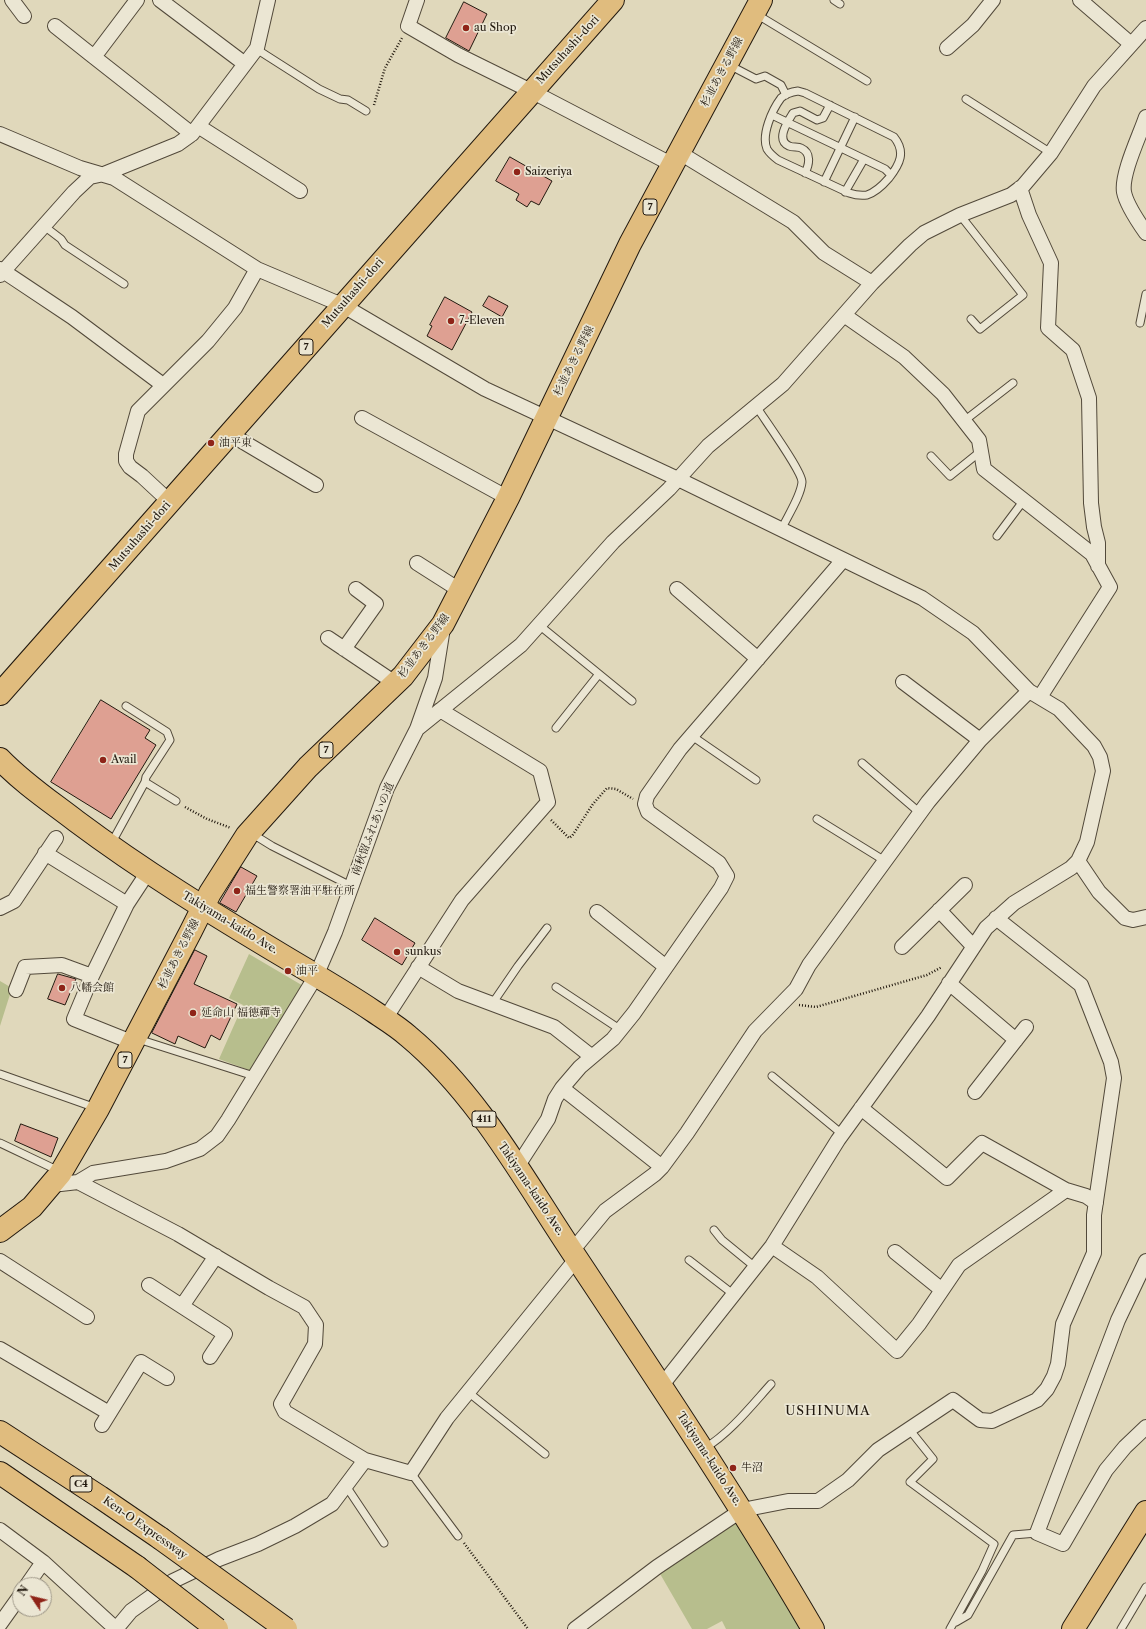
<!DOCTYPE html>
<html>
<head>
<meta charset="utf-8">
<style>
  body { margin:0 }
  #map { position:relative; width:1146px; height:1629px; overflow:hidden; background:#e0d8bb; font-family:"Libre Caslon Text",serif }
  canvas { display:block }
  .north { position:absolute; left:12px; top:1577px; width:40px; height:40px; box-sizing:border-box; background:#ebe6d3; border:1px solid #9b9485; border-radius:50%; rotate:305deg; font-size:11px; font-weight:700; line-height:16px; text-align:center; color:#22190f }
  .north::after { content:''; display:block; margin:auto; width:14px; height:18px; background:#8f2418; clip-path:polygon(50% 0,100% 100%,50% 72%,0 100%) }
</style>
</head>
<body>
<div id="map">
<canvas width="1146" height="1629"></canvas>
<div class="north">N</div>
</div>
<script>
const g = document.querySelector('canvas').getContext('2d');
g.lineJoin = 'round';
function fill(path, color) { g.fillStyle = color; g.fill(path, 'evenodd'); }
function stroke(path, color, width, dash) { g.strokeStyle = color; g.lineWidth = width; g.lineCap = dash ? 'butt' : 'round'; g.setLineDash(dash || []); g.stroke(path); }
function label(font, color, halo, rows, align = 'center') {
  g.font = font + ' "Libre Caslon Text","Noto Serif JP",serif'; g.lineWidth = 3.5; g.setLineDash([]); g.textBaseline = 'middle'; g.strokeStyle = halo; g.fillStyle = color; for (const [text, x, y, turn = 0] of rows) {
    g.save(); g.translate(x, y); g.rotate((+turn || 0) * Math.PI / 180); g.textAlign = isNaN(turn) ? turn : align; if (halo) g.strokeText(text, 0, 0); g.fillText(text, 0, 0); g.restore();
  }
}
fill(new Path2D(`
  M 249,954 L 305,987 L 254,1072 L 219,1059 L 243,1005 L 229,998 Z
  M 0,981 L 12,988 L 0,1026 Z
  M 738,1520 L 800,1629 L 726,1629 L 722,1621 L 707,1629 L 692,1629 L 659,1572 Z`), '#b7be8d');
const building = new Path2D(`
  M 464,2 L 487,14 L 469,51 L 446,38 Z
  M 510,157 L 552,181 L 539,205 L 531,201 L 527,207 L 516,200 L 519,194 L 496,181 Z
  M 489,296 L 508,306 L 502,317 L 483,306 Z
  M 445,297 L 472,312 L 452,350 L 427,336 L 432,326 L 430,325 Z
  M 101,700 L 150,730 L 145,738 L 156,745 L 111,819 L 51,782 Z
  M 241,867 L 257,876 L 236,912 L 220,903 Z
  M 375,918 L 415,943 L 402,965 L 362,940 Z
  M 195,950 L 207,956 L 194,984 L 237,1004 L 220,1040 L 211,1035 L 205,1048 L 178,1036 L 175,1044 L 152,1033 Z
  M 58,974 L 76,979 L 65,1005 L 48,999 Z
  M 21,1124 L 58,1138 L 51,1157 L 15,1141 Z`);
fill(building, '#dea092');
stroke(building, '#22190f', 1);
const lane = new Path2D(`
  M 834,0 L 840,4
  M 756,14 L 867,81
  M 257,48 L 261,52 L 319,89 L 340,99 L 348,100 L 366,111
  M 729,65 L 756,79 L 765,76 L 781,85 L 786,95
  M 798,91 L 805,93 L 894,137 C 906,152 900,164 889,178 C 883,185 876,192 867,195 C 860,196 855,195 849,193 L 778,160 C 774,157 770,154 767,149 C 761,135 772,110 781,98 C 786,93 792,92 798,91 Z
  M 966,99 L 1051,153
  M 772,115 L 885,169 L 891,175
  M 805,173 C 809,165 812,153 801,148 C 798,146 793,148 789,146 C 775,140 788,121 793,113 L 800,111 L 817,120 L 823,118 L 830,105
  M 824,182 L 855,117
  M 845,192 L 864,159
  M 960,215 L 1023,295 L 980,329 L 971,319
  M 44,226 L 61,239 L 65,245 L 124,284
  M 1140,323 L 1146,294
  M 756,406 C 764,419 802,471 802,482 C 801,496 787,517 781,530
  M 964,421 L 1013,383
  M 931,456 L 950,476 L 981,451
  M 997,536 L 1024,500
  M 539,625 L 632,701
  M 556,728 L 599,674
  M 692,736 L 756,780
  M 862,763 L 920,813
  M 145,782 L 176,801
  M 817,819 L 885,861
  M 251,833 L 272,846 L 351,886
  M 111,844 L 145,782 L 146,777 L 170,740 L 167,732 L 126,706
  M 556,987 L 621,1030
  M 492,1004 L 518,966 L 547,928
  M 138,1039 L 254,1076
  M 0,1074 L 96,1108
  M 772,1076 L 842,1134
  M 0,1143 L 59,1171
  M 714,1230 L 722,1240 L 755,1267
  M 689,1260 L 733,1294
  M 468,1392 L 545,1454
  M 909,1429 L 933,1459 L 910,1482 L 994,1544 L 982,1571 L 950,1629
  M 705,1448 C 730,1433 752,1405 771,1384
  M 411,1473 L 458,1536
  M 346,1486 L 384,1543
  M 956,1622 L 968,1615 L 1013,1535 L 1037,1533
  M 1121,1629 L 1146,1587`);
const street = new Path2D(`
  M 12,0 L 24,16
  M 137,0 L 94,57 L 192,134
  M 160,0 L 245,64
  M 417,0 L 408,26 L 458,55 L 531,91 L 673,165
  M 1080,0 L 1131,44
  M 55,26 L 94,57
  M 947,48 L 973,25 L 993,0
  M 1146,117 C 1140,135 1121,174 1124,192 C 1126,203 1139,223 1146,233
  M 198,126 L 300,191
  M 0,134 L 80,168 L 114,178 L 257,269 L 342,305 L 485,389 L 678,479 L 922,598 L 973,633 L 1029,691 L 1059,709 L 1094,746 L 1100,757 L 1103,771 L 1087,842 L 1078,861 L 1071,868 L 1014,903 L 986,928 L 928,1016 L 838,1140 L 772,1246 L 662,1385
  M 680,153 L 793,222 L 824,253 L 872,283
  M 1020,188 L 1029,215 L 1051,263 L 1048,328 L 1073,350 L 1089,398 L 1091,503 L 1094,527 L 1098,543 L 1098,566
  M 0,269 L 72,317 L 163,385
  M 0,275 L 74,192 L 90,177 L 104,174 L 178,144 L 192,134 L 257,48 L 268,0
  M 844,315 L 904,357 L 943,394 L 979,440 L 984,469 L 1092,554 L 1110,587 L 1040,697
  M 362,418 L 508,498
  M 230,434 L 316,485
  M 170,502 L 142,476 L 130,467 L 126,461 L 126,454 L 138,411 L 208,341 L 235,308 L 257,269
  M 417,563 L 461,591
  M 677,589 L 758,659
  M 328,638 L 395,683
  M 344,649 L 376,604 L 356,589
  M 903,682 L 980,740
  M 417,729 L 521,645 L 613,542 L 669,489 L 708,446 L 783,384 L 872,283 L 910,245 L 924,233 L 960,215 L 1011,195 L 1023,186 L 1051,153 L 1094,86 L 1146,28
  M 45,853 L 127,904
  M 1078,861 L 1099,892 L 1125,918 L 1133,920 L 1146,917
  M 0,908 L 14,901 L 56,838
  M 939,910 L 973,946
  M 597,912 L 666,967
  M 902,947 L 965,885
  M 418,967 L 458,991 L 554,1027 L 591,1056
  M 949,983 L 1016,1040
  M 16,990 L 25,967 L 62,965 L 92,976
  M 385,1019 L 462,900 L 548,802 L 540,771 L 440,710
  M 134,1043 L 74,1019 L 92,976 L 127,904 L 148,872
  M 562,1088 L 662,1167
  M 975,1092 L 1026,1027
  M 861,1108 L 947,1178 L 982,1143 L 1066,1190 L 1086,1196 L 1096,1203
  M 517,1167 L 548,1119 L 555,1099 L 562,1088 L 580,1067 L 613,1039 L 634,1013 L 721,888 L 727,876 L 719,863 L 648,812 L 645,804 L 647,796 L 680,749 L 843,560
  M 78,1182 L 178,1234 L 269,1288 L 304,1307 L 316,1325 L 315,1344 L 281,1404 L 285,1412 L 365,1460 L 411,1473 L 447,1418 L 577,1258
  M 52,1185 L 78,1182 L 93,1173 L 166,1161 L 200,1149 L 217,1136 L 228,1120 L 316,976 L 335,932 L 387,788 L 417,729 L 435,678 L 443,628
  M 772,1246 L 817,1277 L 897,1351 L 919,1324 L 959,1265 L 1066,1190
  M 572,1251 L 605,1211 L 655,1174 L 662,1167 L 687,1133 L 755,1031 L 796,989 L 809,965 L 928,802 L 980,740 L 1029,691
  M 895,1252 L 942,1290
  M 0,1261 L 87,1317
  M 1146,1261 L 1118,1320 L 1037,1533 L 1063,1544 L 1106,1470 L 1125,1447 L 1146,1427
  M 149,1285 L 225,1334 L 210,1357
  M 182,1306 L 216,1256
  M 0,1349 L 109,1413
  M 102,1425 L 141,1362 L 167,1378
  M 0,1530 L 43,1562 L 116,1629
  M 27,1585 L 43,1562
  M 0,1624 L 20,1596
  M 116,1629 L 131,1611 L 173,1581 L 219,1559 L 258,1544 L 295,1526 L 332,1504 L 365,1460
  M 575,1629 L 657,1567 L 742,1510 L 788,1501 L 818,1501 L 848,1480 L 878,1450 L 953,1400 L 980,1420 L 992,1421 L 1037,1400 L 1047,1389 L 1054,1376 L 1058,1364 L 1063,1324 L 1094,1253 L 1094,1215 L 1114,1078 L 1111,1062 L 1081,985 L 996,918`);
const primary = new Path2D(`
  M 0,694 L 613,0
  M 0,1231 L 32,1207 L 60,1174 L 98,1109 L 191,931 L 210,893 L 247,835 L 308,767 L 403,676 L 443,624 L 508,498 L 630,244 L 761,0`);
const highway = new Path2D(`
  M 0,759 C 23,783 50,801 76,821 C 143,871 213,914 285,957 C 315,975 345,992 373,1011 C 385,1019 398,1027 408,1036 C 480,1096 525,1182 577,1259 C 658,1381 739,1502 813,1629
  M 0,1432 L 100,1497 L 160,1538
  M 0,1473 L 137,1567
  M 1073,1629 L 1146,1512`);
stroke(lane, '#52493a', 9);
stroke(street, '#52493a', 16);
stroke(primary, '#22190f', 24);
stroke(highway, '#22190f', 24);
stroke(new Path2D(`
  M 374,105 L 385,68 L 402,38
  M 185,807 L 207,819 L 231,828
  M 551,820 L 569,838 L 572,836 L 593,804 L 607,788 L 616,789 L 633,799
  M 799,1005 L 816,1007 L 927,975 L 942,967
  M 464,1543 L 528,1629`), '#22190f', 2.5, [1, 2]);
stroke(lane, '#ebe6d3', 7);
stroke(street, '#ebe6d3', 14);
stroke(primary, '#e0bc7e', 22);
stroke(highway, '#e0bc7e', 22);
const highwayBridge = new Path2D(`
  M 160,1538 L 286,1629
  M 137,1567 L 217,1629`);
stroke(highwayBridge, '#22190f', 24, []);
stroke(highwayBridge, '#e0bc7e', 22);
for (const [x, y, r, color] of [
  [466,28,4,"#8f2418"],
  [517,172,4,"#8f2418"],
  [451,321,4,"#8f2418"],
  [211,443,4,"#8f2418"],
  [103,760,4,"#8f2418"],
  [237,891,4,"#8f2418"],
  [397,952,4,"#8f2418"],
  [288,971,4,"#8f2418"],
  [62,988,4,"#8f2418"],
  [193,1013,4,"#8f2418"],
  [733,1468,4,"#8f2418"]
]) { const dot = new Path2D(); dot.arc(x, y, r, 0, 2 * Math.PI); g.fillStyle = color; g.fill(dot); stroke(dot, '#ebe6d3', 1.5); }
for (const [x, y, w] of [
  [650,207,14],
  [306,347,14],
  [326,750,14],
  [125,1060,14],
  [484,1119,24],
  [81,1484,22]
]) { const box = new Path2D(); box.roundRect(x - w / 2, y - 8, w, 16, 3); g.fillStyle = '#ebe6d3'; g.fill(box); stroke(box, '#22190f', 1); }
label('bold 10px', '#22190f', null, [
  ["7",650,207],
  ["7",306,347],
  ["7",326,750],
  ["7",125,1060],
  ["411",484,1119],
  ["C4",81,1484]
]);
label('11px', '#22190f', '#ebe6d3', [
  ["au Shop",474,28],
  ["Saizeriya",525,172],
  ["7-Eleven",459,321],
  ["油平東",219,443],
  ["Avail",111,760],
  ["福生警察署油平駐在所",245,891],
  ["sunkus",405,952],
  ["油平",296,971],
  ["八幡会館",70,988],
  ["延命山 福德禪寺",201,1013],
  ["牛沼",741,1468]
], 'left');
label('11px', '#22190f', '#ebe6d3', [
  ["Mutsuhashi-dori",568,50,-48],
  ["杉並あきる野線",722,72,-62],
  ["Mutsuhashi-dori",353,293,-49],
  ["杉並あきる野線",574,361,-64],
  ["Mutsuhashi-dori",140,536,-49],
  ["杉並あきる野線",424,646,-53],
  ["南秋留ふれあいの道",373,829,-69],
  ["Takiyama-kaido Ave.",230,923,31],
  ["杉並あきる野線",179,954,-63],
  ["Takiyama-kaido Ave.",531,1189,56],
  ["Takiyama-kaido Ave.",709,1459,57],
  ["Ken-O Expressway",145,1528,35]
]);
g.letterSpacing = '1px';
label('13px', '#22190f', '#ebe6d3', [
  ["USHINUMA",828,1411]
]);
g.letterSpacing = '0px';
</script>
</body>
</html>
